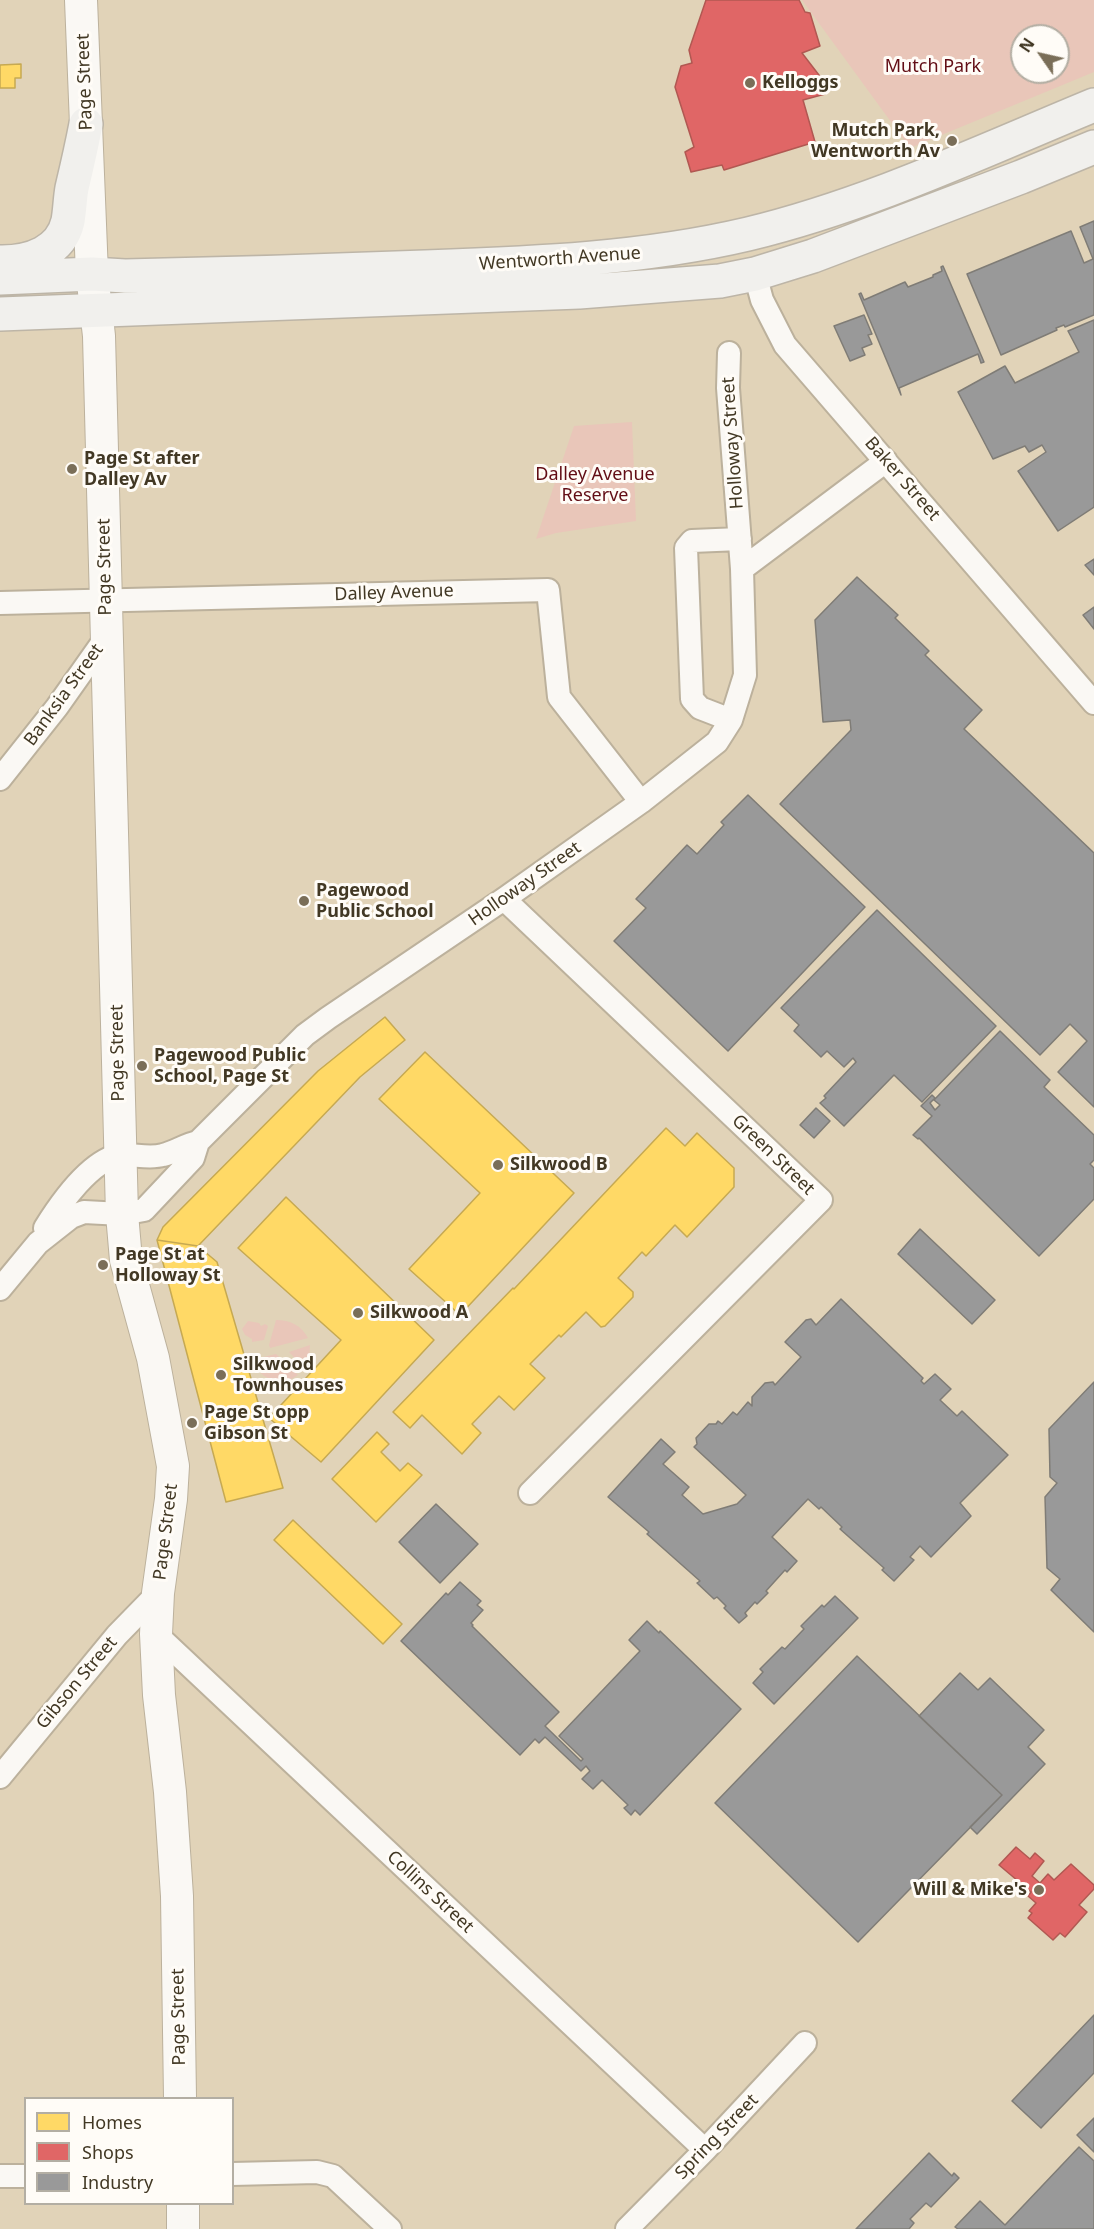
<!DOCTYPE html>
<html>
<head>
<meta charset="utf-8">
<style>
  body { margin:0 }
  #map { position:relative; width:1094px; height:2229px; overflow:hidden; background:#e1d3b8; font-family:"Noto Sans",sans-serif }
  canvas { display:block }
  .legend { position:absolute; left:24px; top:2097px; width:210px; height:108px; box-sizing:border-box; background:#fffcf7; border:2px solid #b3aea3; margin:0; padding:8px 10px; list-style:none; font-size:18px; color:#423824 }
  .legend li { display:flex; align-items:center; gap:12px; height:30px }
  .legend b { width:30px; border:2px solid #b3aea3 }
  .north { position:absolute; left:1010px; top:24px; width:60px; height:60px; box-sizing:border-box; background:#fffcf7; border:2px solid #b3aea3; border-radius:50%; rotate:304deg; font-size:16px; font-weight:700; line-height:24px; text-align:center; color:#423824 }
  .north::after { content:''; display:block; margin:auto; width:21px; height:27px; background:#7a6e58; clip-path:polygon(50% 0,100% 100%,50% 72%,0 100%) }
</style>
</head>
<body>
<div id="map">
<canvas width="1094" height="2229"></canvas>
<ul class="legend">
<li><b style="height:16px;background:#ffd966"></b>Homes</li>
<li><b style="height:16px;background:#e06666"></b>Shops</li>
<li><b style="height:16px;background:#999"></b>Industry</li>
</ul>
<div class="north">N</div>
</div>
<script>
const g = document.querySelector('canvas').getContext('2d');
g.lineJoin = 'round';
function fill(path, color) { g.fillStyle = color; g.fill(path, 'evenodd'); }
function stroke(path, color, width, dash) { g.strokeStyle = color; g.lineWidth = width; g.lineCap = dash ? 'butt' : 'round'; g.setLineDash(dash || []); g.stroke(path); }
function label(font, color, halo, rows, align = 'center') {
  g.font = font + ' "Noto Sans",sans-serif'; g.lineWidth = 6; g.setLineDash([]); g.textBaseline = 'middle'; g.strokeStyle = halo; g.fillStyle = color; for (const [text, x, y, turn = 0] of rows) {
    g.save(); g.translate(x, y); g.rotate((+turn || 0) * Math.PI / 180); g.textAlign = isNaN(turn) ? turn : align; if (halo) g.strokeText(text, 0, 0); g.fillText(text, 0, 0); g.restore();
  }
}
fill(new Path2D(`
  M 802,0 L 1094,0 L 1094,72 L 910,148 ZM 1022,36 L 1058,36 L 1058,72 L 1022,72 Z
  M 632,422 L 636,521 L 556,533 L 536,539 L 574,426 Z
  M 276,1320 C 290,1320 301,1325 308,1338 L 270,1348 L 269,1345 Z
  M 248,1321 L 259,1323 L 261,1326 L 265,1324 L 268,1326 L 264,1340 L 252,1342 L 252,1339 L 245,1335 L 242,1329 Z
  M 310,1345 L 309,1359 L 304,1368 L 289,1352 Z
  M 276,1354 L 298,1375 C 280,1388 260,1379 251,1360 Z`), '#e9c6b9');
const homes = new Path2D(`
  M 21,64 L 21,78 L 15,78 L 15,88 L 0,88 L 0,65 Z
  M 385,1017 L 405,1040 L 360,1077 L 198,1246 L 157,1240 L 163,1227 L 318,1071 Z
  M 425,1052 L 574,1193 L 460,1315 L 409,1269 L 480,1193 L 379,1099 Z
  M 666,1128 L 685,1146 L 697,1133 L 734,1168 L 734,1187 L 687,1237 L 675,1225 L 646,1256 L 642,1252 L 618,1278 L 633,1292 L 633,1297 L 605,1326 L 601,1327 L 586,1312 L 561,1337 L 559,1335 L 530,1364 L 545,1378 L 514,1410 L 499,1396 L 472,1424 L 481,1433 L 462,1454 L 422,1415 L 410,1428 L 393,1412 L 513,1288 L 514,1289 Z
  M 286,1197 L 434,1340 L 321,1462 L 269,1418 L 341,1340 L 238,1248 Z
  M 157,1240 L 198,1246 L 217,1262 L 283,1488 L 226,1502 Z
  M 377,1432 L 389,1444 L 381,1452 L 400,1471 L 408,1463 L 422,1475 L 376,1522 L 332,1479 Z
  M 293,1520 L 402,1624 L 383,1644 L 274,1540 Z`);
fill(homes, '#ffd966');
stroke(homes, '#c6a952', 1.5);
const shops = new Path2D(`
  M 706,0 L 799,0 L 805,12 L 810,13 L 820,46 L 802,53 L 822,79 L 825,94 L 803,100 L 815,142 L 724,170 L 722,165 L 691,172 L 685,152 L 694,147 L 675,87 L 681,66 L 692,63 L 689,50 Z
  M 1016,1847 L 1030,1859 L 1035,1853 L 1044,1861 L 1032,1876 L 1040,1883 L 1048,1874 L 1054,1880 L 1071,1864 L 1094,1885 L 1094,1889 L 1079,1905 L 1087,1912 L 1065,1937 L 1060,1933 L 1053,1940 L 1028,1918 L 1032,1913 L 1029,1911 L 1036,1903 L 1028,1896 L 1031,1892 L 999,1865 Z`);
fill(shops, '#e06666');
stroke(shops, '#b15852', 1.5);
const industry = new Path2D(`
  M 1094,221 L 1094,315 L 1065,327 L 1064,325 L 1056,328 L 1057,330 L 1001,355 L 967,274 L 1071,231 L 1084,263 L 1093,259 L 1080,227 Z
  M 943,266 L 984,362 L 981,363 L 978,354 L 899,388 L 901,395 L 859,294 L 861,293 L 864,300 L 905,282 L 908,287 L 933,277 L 933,275 L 942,271 L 941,267 Z
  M 864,315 L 872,334 L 868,335 L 872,344 L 862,348 L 865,355 L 850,361 L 834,326 Z
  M 1094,320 L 1094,507 L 1058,531 L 1018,471 L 1046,452 L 1042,445 L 1029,452 L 1025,446 L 993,459 L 958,392 L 1005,366 L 1015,383 L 1079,352 L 1068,331 Z
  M 1094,559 L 1094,575 L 1085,565 Z
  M 857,577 L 898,615 L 895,618 L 929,651 L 925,655 L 982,710 L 964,729 L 1094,853 L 1094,1107 L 1058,1072 L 1087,1041 L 1070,1024 L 1040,1055 L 780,804 L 851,730 L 850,720 L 823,722 L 815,620 Z
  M 1094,607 L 1094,629 L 1083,615 Z
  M 748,795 L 865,907 L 728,1051 L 614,941 L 646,908 L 636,899 L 687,845 L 697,854 L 724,825 L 721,822 Z
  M 877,910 L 996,1026 L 922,1102 L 894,1075 L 844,1126 L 820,1103 L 826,1098 L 824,1096 L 856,1062 L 853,1058 L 844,1067 L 827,1051 L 821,1057 L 794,1031 L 799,1025 L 781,1008 Z
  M 1000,1031 L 1050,1080 L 1044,1087 L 1094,1135 L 1094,1160 L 1090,1164 L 1094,1168 L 1094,1199 L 1039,1256 L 919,1138 L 918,1139 L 913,1135 L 932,1116 L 921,1106 L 932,1095 L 935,1098 L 930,1103 L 935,1110 L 940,1105 L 934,1100 Z
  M 816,1108 L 830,1121 L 814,1138 L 800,1125 Z
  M 920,1229 L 995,1300 L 972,1324 L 898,1254 Z
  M 841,1299 L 923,1378 L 921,1381 L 924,1384 L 935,1374 L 951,1389 L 940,1400 L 957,1416 L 962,1411 L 1008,1455 L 960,1503 L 971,1516 L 931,1557 L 920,1546 L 910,1557 L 914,1560 L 894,1581 L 882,1570 L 884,1568 L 840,1529 L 842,1527 L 821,1507 L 819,1509 L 808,1499 L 772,1537 L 797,1561 L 787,1572 L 785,1570 L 766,1591 L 768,1593 L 757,1604 L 755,1602 L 745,1613 L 747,1616 L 739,1623 L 724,1608 L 726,1606 L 717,1597 L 714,1599 L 697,1583 L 700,1581 L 647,1534 L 649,1532 L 608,1497 L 661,1439 L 675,1452 L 663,1464 L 689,1487 L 682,1495 L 703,1514 L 737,1504 L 746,1495 L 694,1447 L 697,1444 L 696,1438 L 709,1424 L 716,1424 L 718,1421 L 722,1424 L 733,1412 L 737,1415 L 748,1402 L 752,1406 L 752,1397 L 765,1383 L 773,1382 L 775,1385 L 801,1357 L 785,1342 L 806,1320 L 811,1319 L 816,1325 Z
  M 1094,1382 L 1094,1632 L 1051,1590 L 1060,1579 L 1047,1568 L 1045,1497 L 1057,1483 L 1050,1477 L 1049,1429 Z
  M 436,1504 L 478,1544 L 440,1583 L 399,1542 Z
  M 460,1582 L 481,1601 L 477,1605 L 483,1610 L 471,1623 L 473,1625 L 472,1626 L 559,1712 L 545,1726 L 581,1761 L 583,1759 L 559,1736 L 640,1651 L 629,1640 L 647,1621 L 659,1633 L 660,1631 L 741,1709 L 640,1815 L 635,1810 L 631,1815 L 624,1808 L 628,1805 L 602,1780 L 593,1789 L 582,1779 L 590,1771 L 586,1766 L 581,1771 L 545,1737 L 539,1743 L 535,1739 L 520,1755 L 401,1641 L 446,1593 L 448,1595 Z
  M 835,1596 L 858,1618 L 774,1704 L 753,1683 L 763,1672 L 760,1669 L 782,1647 L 785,1649 L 804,1629 L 801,1626 L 822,1605 L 824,1607 Z
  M 857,1656 L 1002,1795 L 858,1942 L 715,1803 Z
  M 960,1673 L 978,1690 L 990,1678 L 1044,1730 L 1028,1747 L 1045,1764 L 977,1834 L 970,1827 L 1002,1795 L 919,1716 Z
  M 1094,2015 L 1094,2073 L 1041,2128 L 1012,2101 Z
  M 1094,2118 L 1094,2152 L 1077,2135 Z
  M 1079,2147 L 1094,2161 L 1094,2229 L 958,2229 L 955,2227 L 980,2201 L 1005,2225 Z
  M 929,2153 L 952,2176 L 954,2173 L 959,2178 L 931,2207 L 926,2203 L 910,2219 L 914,2223 L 909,2229 L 856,2229 Z`);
fill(industry, '#999');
stroke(industry, '#7f7c76', 1.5);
const minor = new Path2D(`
  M 755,274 L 762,300 L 785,345 L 1094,703
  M 742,569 L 886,461
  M 0,603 L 548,590 L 559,697 L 641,802
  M 731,720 L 700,708 L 692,699 L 686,548 L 692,541 L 740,539
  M 0,779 L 57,707 L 105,639
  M 504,899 L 821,1200 L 530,1493
  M 45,1228 C 60,1204 91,1159 121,1155 C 134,1154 149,1159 163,1155 C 175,1152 185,1145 198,1142
  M 0,1289 L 38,1243 L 71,1217 L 84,1212 L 122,1214 L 144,1210 L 193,1158 L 198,1142 L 305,1035 L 328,1018 L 504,899 L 641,802 L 717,742 L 731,720 L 745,675 L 742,569 L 728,388 L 729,353
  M 156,1634 L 705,2150
  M 0,1777 L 117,1635 L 158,1593
  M 232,2174 L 317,2172 L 333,2176 L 390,2229
  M 0,2176 L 26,2176
  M 627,2229 L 705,2150 L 805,2043`);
const secondary = new Path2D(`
  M 81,0 L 92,274 L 99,336 L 122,1214 L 126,1260 L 153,1358 L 173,1466 L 171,1499 L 158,1593 L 156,1634 L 159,1695 L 170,1792 L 177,1896 L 180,2098
  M 183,2204 L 183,2229`);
const primary = new Path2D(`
  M 2,262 C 30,262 61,252 68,221 C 70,210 70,199 72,188 C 77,167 82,145 86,124
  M 0,278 L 92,274 L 125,276 C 225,274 325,271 425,267 C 533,263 642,259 748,234 C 868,205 980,152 1094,105
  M 0,314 L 579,292 L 720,281 L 755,274 L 813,256 L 1021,177 L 1094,147`);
stroke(minor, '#bcb19c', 26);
stroke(secondary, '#bcb19c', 34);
stroke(primary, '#bdb5a7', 36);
stroke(minor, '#faf8f4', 22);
stroke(secondary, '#faf8f4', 32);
stroke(primary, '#f1f0ed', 33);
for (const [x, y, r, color] of [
  [750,83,6,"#7a6e58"],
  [952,141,6,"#7a6e58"],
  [72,469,6,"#7a6e58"],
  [304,901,6,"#7a6e58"],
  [142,1066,6,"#7a6e58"],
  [498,1165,6,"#7a6e58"],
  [103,1265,6,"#7a6e58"],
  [358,1313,6,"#7a6e58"],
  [221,1375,6,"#7a6e58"],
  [192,1423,6,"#7a6e58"],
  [1039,1890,6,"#7a6e58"]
]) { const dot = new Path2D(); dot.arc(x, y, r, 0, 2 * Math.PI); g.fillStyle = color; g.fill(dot); stroke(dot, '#fffcf7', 2); }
label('18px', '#620d15', '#fffcf7', [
  ["Mutch Park",933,67],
  ["Dalley Avenue",595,475],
  ["Reserve",595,496]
]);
label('18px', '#423824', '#fffcf7', [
  ["Page Street",85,82,-92],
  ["Wentworth Avenue",560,259,-4],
  ["Holloway Street",733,443,-94],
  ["Baker Street",902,479,49],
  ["Page Street",105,567,-91],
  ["Dalley Avenue",394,593,-2],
  ["Banksia Street",64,695,-54],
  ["Holloway Street",525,884,-35],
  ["Page Street",118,1053,-91],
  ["Green Street",773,1155,44],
  ["Page Street",166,1532,-83],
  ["Gibson Street",77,1683,-50],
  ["Collins Street",430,1892,43],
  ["Page Street",179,2017,-91],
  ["Spring Street",717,2137,-46]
]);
label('bold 18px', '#423824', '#fffcf7', [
  ["Kelloggs",762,83],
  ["Mutch Park,",940,131,"right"],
  ["Wentworth Av",940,152,"right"],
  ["Page St after",84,459],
  ["Dalley Av",84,480],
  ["Pagewood",316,891],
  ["Public School",316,912],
  ["Pagewood Public",154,1056],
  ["School, Page St",154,1077],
  ["Silkwood B",510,1165],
  ["Page St at",115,1255],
  ["Holloway St",115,1276],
  ["Silkwood A",370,1313],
  ["Silkwood",233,1365],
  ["Townhouses",233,1386],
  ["Page St opp",204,1413],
  ["Gibson St",204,1434],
  ["Will & Mike's",1027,1890,"right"]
], 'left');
</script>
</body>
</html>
